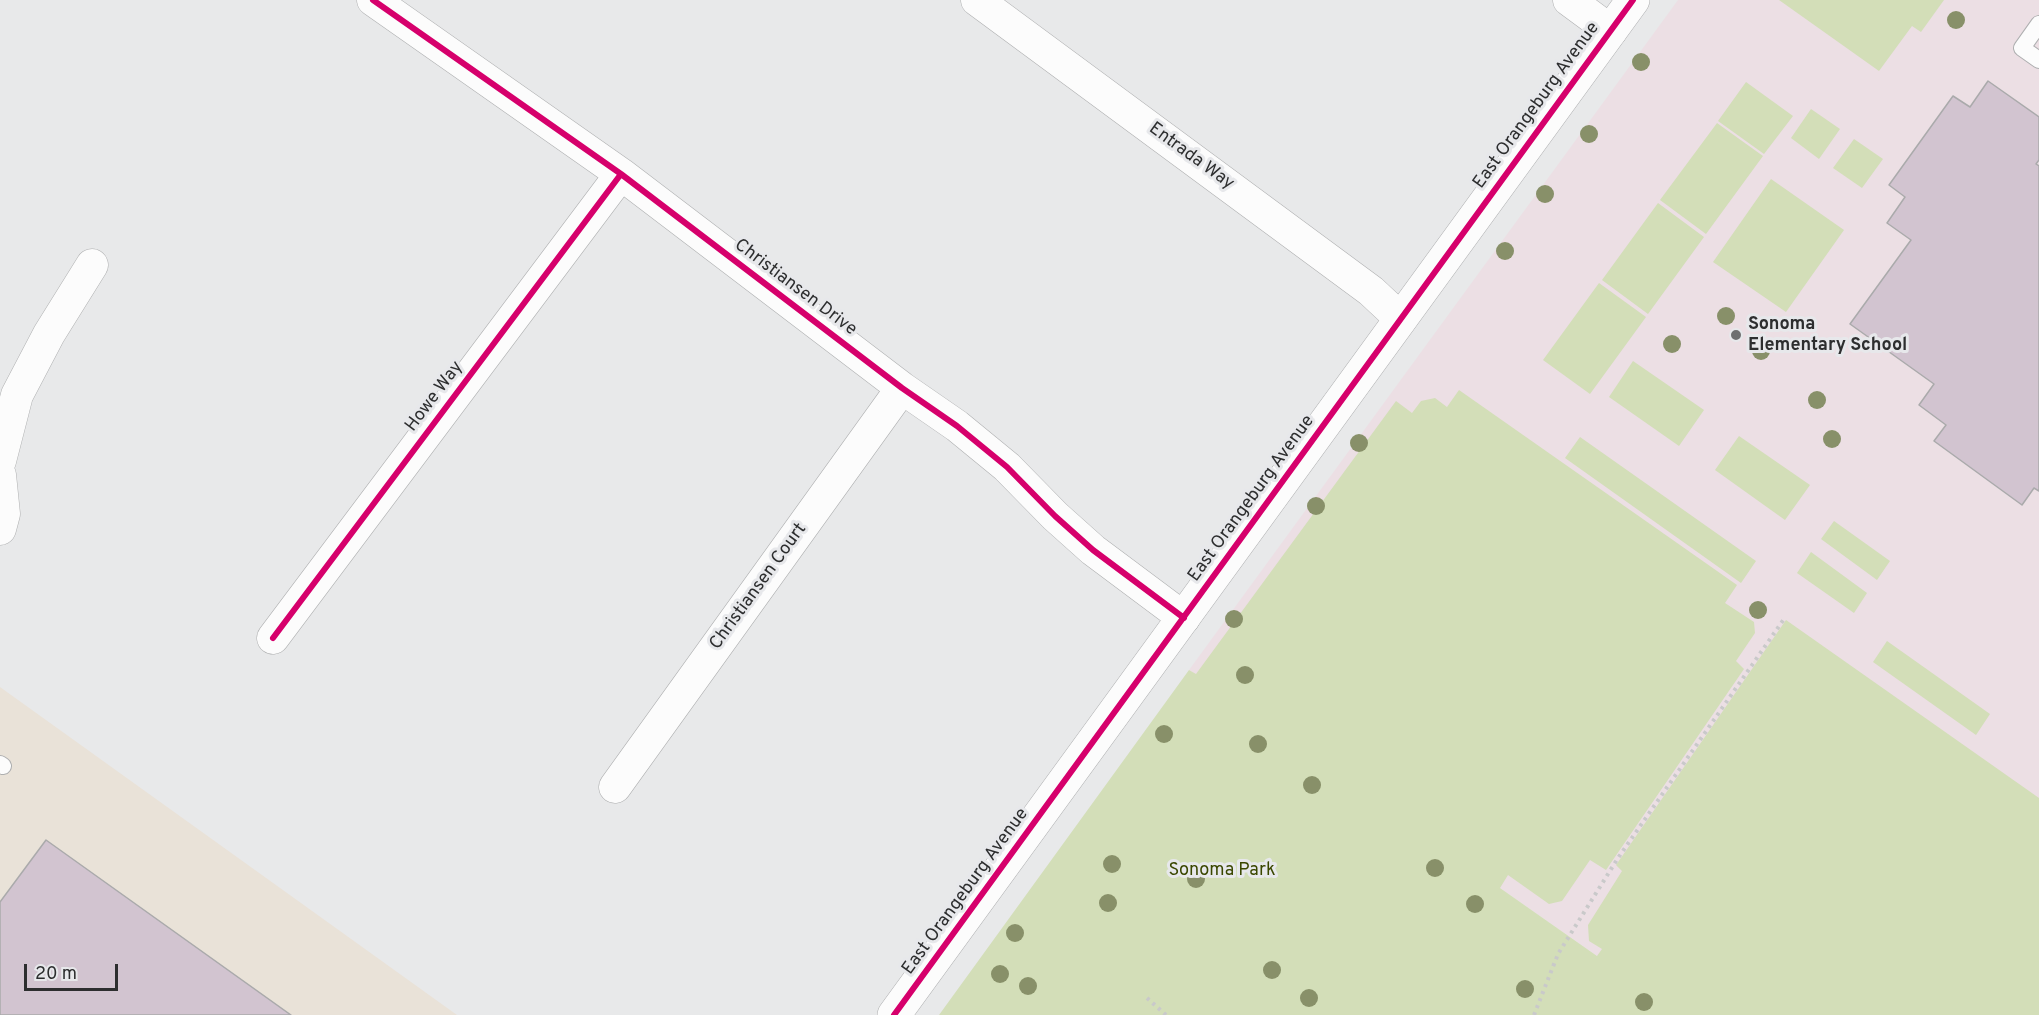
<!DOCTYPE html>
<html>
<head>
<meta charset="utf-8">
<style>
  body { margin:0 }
  #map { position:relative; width:2039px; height:1015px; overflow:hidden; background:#e8e9ea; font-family:Overpass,sans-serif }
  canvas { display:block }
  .scale { position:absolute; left:24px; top:964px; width:94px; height:27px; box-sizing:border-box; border:3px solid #2d2e2f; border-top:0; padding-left:8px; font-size:18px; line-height:21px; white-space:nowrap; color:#2d2e2f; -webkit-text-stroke:4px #e7e8eb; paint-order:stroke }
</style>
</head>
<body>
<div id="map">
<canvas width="2039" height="1015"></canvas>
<div class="scale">20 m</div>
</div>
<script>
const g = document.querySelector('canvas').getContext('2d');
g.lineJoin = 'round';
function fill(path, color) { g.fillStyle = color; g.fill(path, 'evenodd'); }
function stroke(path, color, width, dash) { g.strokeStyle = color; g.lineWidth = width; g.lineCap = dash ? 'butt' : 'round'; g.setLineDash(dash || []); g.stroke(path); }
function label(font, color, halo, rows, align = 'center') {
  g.font = font + ' Overpass,sans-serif'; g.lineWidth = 6; g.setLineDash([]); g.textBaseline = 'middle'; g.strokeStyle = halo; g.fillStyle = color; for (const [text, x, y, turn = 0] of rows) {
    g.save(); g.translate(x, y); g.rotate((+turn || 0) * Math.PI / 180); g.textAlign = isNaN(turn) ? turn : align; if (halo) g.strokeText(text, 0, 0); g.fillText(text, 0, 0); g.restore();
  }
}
fill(new Path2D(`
  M 0,687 L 301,903 L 457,1015 L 0,1015 Z`), '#e9e2d8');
fill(new Path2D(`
  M 1678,0 L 2039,0 L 2039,1015 L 1681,1015 L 1189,670 Z`), '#ecdfe4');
fill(new Path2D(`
  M 1779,0 L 1944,0 L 1921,32 L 1912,26 L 1879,71 Z
  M 1746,82 L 1793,116 L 1764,154 L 1718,121 Z
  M 1811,109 L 1840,129 L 1819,159 L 1791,138 Z
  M 1717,123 L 1763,156 L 1706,234 L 1660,200 Z
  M 1854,139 L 1883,159 L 1862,188 L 1833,168 Z
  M 1771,179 L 1844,230 L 1786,312 L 1713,262 Z
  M 1658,203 L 1704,237 L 1648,314 L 1602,280 Z
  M 1599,283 L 1646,317 L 1590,394 L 1543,360 Z
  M 1633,361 L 1704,410 L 1679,446 L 1609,397 Z
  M 1459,390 L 1737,585 L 1725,603 L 1754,622 L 1755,633 L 1736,661 L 1744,669 L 1606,870 L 1590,860 L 1562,901 L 1549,904 L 1508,875 L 1500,888 L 1597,956 L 1602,949 L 1589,941 L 1588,925 L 1622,871 L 1616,865 L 1786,620 L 2039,798 L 2039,1015 L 939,1015 L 1189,670 L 1196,674 L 1396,401 L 1412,413 L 1421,401 L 1435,398 L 1447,407 Z
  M 1739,436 L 1810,485 L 1785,520 L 1715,470 Z
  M 1580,437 L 1756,561 L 1741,583 L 1565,458 Z
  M 1834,521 L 1890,561 L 1877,580 L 1821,539 Z
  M 1811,552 L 1867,593 L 1854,613 L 1797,573 Z
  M 1887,641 L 1990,714 L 1976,735 L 1873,662 Z`), '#d3deb8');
const building = new Path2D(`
  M 1988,81 L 2039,117 L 2039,160 L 2036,164 L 2039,166 L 2039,491 L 2034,488 L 2022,505 L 1934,441 L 1946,425 L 1919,405 L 1934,384 L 1850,324 L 1911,240 L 1887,223 L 1905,197 L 1889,185 L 1953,96 L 1970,107 Z
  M 46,840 L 291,1015 L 0,1015 L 0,902 Z`);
fill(building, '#d2c4d0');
stroke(building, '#aaaaab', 1.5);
const service = new Path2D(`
  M 2039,24 L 2022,48 L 2039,60
  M 0,764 L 3,766`);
const minor = new Path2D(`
  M 373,0 L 621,174 L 902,388 L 957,426 L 1007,467 L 1055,516 L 1093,550 L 1184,618
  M 977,0 L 1371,291 L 1401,319
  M 1569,0 L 1611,31
  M 0,461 L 17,395 L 49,334 L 92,265
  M 0,475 L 4,514 L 0,529
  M 273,638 L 621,174
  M 615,787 L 902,388`);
const tertiary = new Path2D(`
  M 894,1015 L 1633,0`);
stroke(service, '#aeafb0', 18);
stroke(minor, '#aeafb0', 33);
stroke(tertiary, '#aeafb0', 34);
stroke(new Path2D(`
  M 1147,998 L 1166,1015
  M 1534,1015 L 1558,954 L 1618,858 L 1784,619`), '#c9c9ca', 4, [3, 4.5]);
stroke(service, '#fcfcfc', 16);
stroke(minor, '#fcfcfc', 32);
stroke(tertiary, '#fcfcfc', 33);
stroke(new Path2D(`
  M 373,0 L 621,174 L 902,388 L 957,426 L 1007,467 L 1055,516 L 1093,550 L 1184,618
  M 273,638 L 621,174
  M 894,1015 L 1633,0`), '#d6006c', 6);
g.fillStyle = '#889069';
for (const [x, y] of [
  [1956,20],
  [1641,62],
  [1589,134],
  [1545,194],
  [1505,251],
  [1726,316],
  [1672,344],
  [1761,351],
  [1817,400],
  [1832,439],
  [1359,443],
  [1316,506],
  [1758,610],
  [1234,619],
  [1245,675],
  [1164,734],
  [1258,744],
  [1312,785],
  [1112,864],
  [1435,868],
  [1196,879],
  [1108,903],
  [1475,904],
  [1015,933],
  [1272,970],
  [1000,974],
  [1028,986],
  [1525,989],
  [1309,998],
  [1644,1002]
]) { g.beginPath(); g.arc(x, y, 9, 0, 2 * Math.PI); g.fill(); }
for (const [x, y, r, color] of [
  [1736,335,6,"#6e6f70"]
]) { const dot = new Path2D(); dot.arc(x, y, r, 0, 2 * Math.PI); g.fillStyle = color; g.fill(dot); stroke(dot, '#e7e8eb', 2); }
label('18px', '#2d2e2f', '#e7e8eb', [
  ["East Orangeburg Avenue",1537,106,-54],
  ["Entrada Way",1191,157,36],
  ["Christiansen Drive",795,288,37],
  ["Howe Way",435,397,-53],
  ["East Orangeburg Avenue",1252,499,-54],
  ["Christiansen Court",759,587,-54],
  ["East Orangeburg Avenue",966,892,-54]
]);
label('bold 18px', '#2d2e2f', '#e7e8eb', [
  ["Sonoma",1748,325],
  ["Elementary School",1748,346]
], 'left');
label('18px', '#3a4700', '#e7e8eb', [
  ["Sonoma Park",1222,871]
]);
</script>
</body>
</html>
